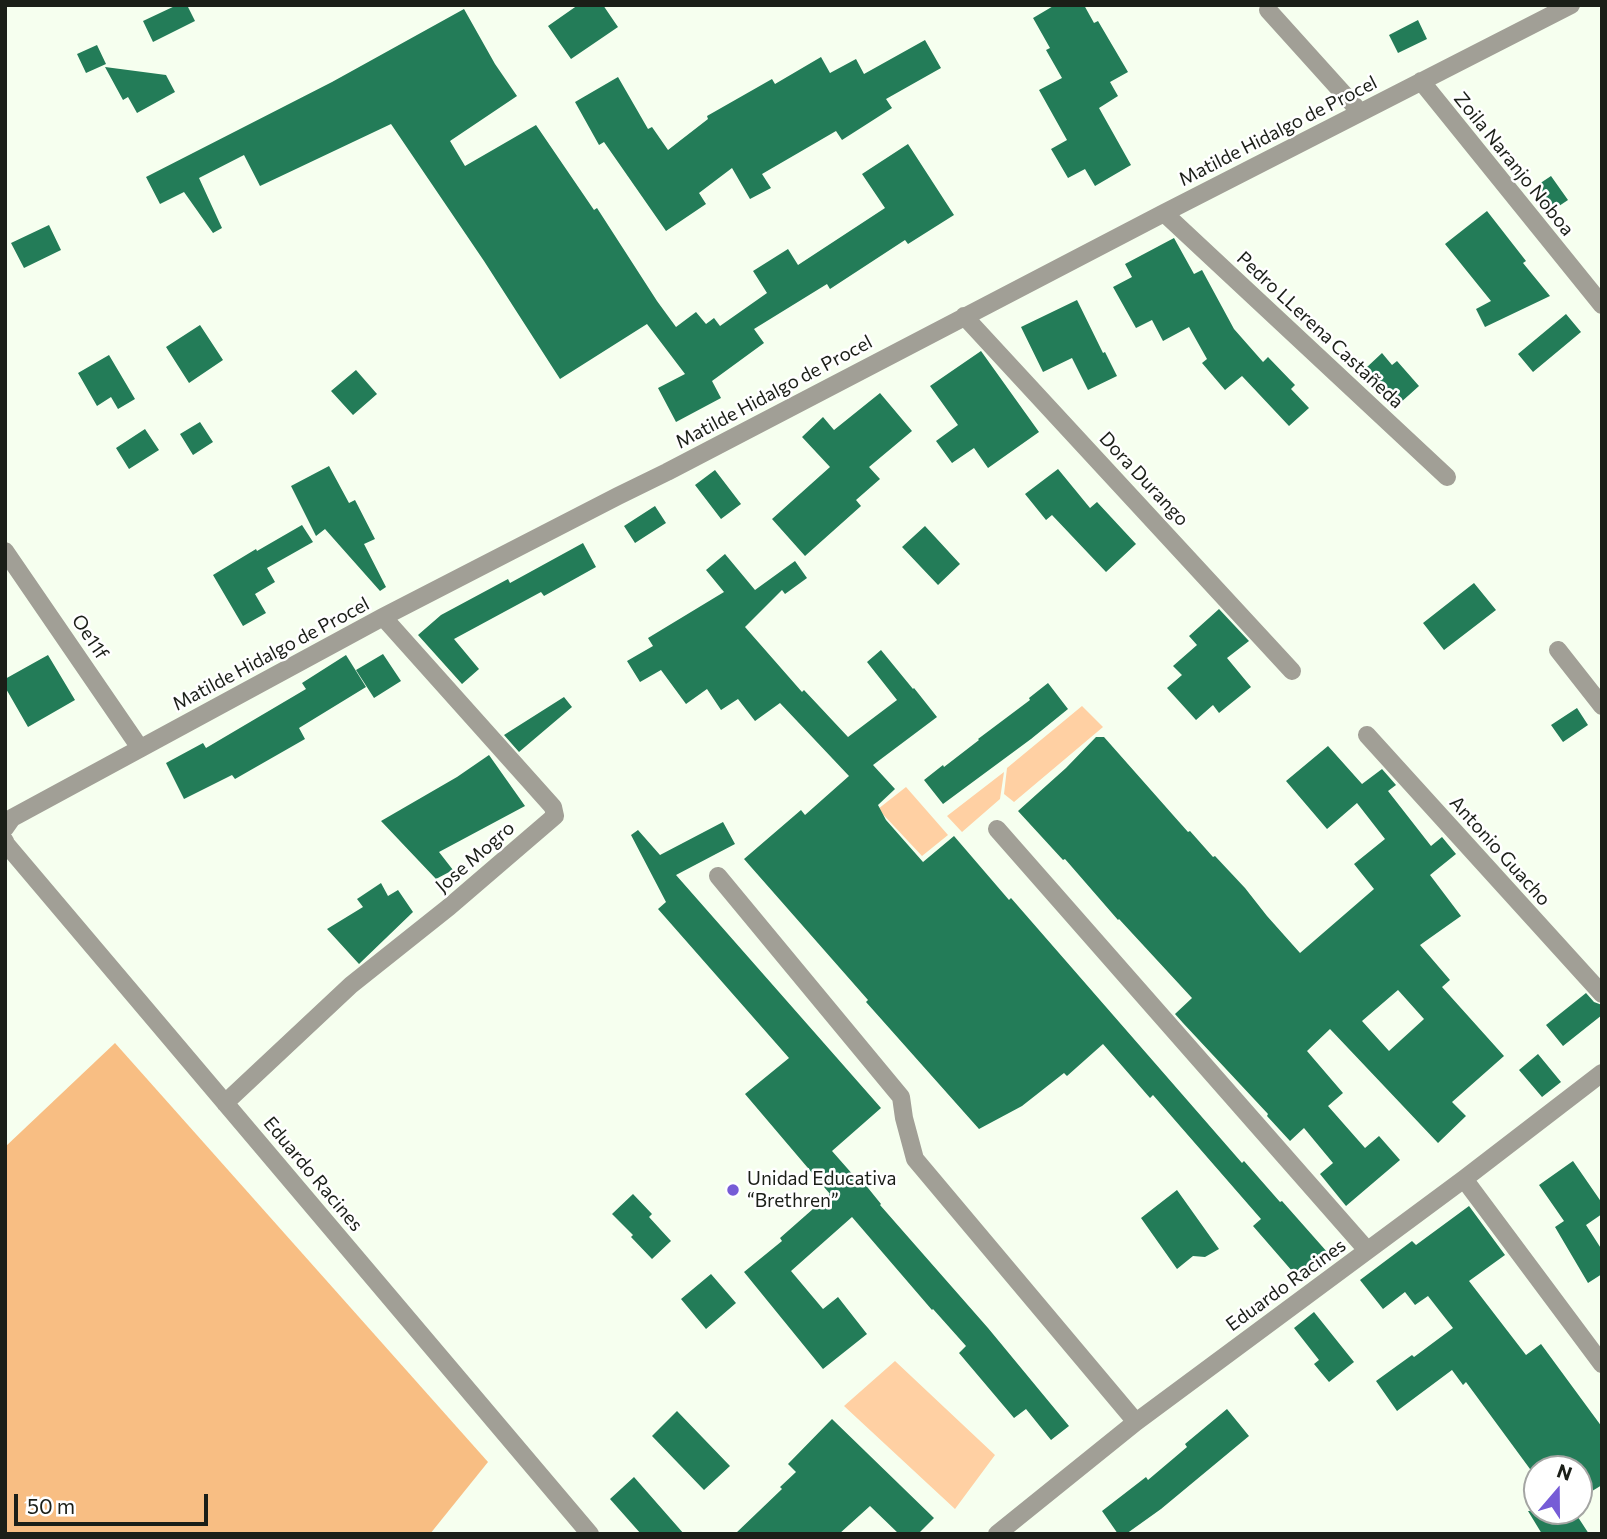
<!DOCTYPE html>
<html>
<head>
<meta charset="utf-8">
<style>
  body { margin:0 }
  #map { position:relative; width:1607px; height:1539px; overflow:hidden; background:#f6ffef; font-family:Commissioner,sans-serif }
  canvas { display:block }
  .frame { position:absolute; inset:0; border:7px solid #1b1f18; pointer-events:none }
  .north { position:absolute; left:1523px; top:1455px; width:70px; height:70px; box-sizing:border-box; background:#fff; border:2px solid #a4a5a3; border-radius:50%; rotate:20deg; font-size:19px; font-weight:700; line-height:28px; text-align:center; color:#1b1f18 }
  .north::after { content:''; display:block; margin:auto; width:24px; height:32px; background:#765cd6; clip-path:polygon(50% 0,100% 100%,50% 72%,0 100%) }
  .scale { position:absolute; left:14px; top:1494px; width:194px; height:32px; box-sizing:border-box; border:4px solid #1b1f18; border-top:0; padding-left:9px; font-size:21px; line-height:24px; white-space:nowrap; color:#1b1f18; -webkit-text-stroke:5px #fff; paint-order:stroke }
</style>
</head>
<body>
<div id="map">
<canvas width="1607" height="1539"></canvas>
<div class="frame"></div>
<div class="north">N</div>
<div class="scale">50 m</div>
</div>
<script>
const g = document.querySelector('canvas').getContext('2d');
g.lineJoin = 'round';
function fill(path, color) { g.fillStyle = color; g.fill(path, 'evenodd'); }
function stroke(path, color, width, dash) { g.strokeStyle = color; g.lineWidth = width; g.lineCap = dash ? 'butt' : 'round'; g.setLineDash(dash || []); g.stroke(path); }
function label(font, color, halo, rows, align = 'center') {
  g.font = font + ' Commissioner,sans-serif'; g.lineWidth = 5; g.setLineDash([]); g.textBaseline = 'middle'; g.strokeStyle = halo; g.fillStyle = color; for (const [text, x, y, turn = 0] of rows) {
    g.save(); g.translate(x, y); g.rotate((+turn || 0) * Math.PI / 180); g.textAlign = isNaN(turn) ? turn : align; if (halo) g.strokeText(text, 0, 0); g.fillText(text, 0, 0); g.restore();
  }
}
fill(new Path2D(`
  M 1082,706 L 1103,727 L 1014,802 L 1004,794 L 1007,768 Z
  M 1004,772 L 1000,799 L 962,832 L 947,816 Z
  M 906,787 L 948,835 L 922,856 L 878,809 Z
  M 895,1361 L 995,1455 L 955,1509 L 844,1406 Z`), '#ffd0a3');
fill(new Path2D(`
  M 115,1043 L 488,1462 L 430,1534 L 5,1534 L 5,1147 Z`), '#f8be83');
fill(new Path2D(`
  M 177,5 L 187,5 L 195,21 L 153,42 L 143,21 Z
  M 578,5 L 603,5 L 618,27 L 571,59 L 548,26 Z
  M 1055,5 L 1084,5 L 1094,23 L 1098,21 L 1128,72 L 1110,82 L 1118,96 L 1099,108 L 1131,165 L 1095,186 L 1085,169 L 1068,178 L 1051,149 L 1067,140 L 1039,90 L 1062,78 L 1046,50 L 1050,48 L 1033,18 Z
  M 464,9 L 495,64 L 517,96 L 450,141 L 465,166 L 536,125 L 594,210 L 597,208 L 657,301 L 676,327 L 696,312 L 706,324 L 714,318 L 720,326 L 767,293 L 753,271 L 788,249 L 798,265 L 885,208 L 862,174 L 908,144 L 954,215 L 908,244 L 905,240 L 830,289 L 827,284 L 754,329 L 764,343 L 712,381 L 721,398 L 676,422 L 658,388 L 685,374 L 647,324 L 560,379 L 484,261 L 391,124 L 260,186 L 244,155 L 199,178 L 222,228 L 213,233 L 184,192 L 160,204 L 146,177 L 332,82 Z
  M 1418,20 L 1427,39 L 1398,53 L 1389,35 Z
  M 925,40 L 941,68 L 886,99 L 892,108 L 842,140 L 836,131 L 762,174 L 771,188 L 750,199 L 732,168 L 699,193 L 706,204 L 666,231 L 604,142 L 599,145 L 575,102 L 618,77 L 648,129 L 652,127 L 668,150 L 708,119 L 707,116 L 772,79 L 775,84 L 821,57 L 830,73 L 856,59 L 864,74 Z
  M 97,45 L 106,64 L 86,73 L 77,54 Z
  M 105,67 L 166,75 L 175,92 L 137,113 L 128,97 L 123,100 Z
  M 1551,176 L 1568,200 L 1550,212 L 1533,188 Z
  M 1487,211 L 1526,261 L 1523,263 L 1550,296 L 1485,327 L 1476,309 L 1491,301 L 1445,244 Z
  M 49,225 L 61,250 L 24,268 L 11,243 Z
  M 1174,238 L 1194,274 L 1202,270 L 1234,329 L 1263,362 L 1268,357 L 1295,385 L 1291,389 L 1309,408 L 1289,426 L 1242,376 L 1225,390 L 1202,363 L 1207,359 L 1189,327 L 1163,341 L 1152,320 L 1136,328 L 1113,287 L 1132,277 L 1125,264 Z
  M 1077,300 L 1103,353 L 1105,352 L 1117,376 L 1088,390 L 1072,358 L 1043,372 L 1021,327 Z
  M 1566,314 L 1581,332 L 1533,372 L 1518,354 Z
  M 200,325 L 223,360 L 189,383 L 166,347 Z
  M 981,351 L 1039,432 L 988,468 L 974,448 L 952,463 L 936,441 L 958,425 L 930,386 Z
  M 1382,353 L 1392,365 L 1397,361 L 1419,386 L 1399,404 L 1366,368 Z
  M 109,355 L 135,399 L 118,409 L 111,397 L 97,406 L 78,373 Z
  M 356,370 L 377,394 L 353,415 L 331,391 Z
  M 880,393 L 912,431 L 869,467 L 880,479 L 856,500 L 861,506 L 805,556 L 772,519 L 830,467 L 802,437 L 823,417 L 834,430 Z
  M 200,422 L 213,442 L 193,455 L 180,434 Z
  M 145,429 L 159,450 L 129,469 L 116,448 Z
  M 329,466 L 349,503 L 355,500 L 375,539 L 364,544 L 386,587 L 380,591 L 325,529 L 316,536 L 291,486 Z
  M 1058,469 L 1090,508 L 1097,502 L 1136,544 L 1106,572 L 1052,515 L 1046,520 L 1025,494 Z
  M 715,470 L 741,504 L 721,519 L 695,485 Z
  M 655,506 L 666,523 L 635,543 L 624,526 Z
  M 302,525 L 313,542 L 267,568 L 275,582 L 255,594 L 266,613 L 243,626 L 213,575 L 256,549 L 257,551 Z
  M 925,526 L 960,564 L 938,585 L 902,547 Z
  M 583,543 L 596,567 L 544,596 L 541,592 L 454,639 L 479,669 L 462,684 L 418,635 L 441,615 L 508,579 L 510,583 Z
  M 725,554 L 755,590 L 795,561 L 807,578 L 785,594 L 782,590 L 745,627 L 802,692 L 804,690 L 848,737 L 897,700 L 867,662 L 881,650 L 913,689 L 914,688 L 937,717 L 873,765 L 895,789 L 878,805 L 886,820 L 923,862 L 954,836 L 1009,900 L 1011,898 L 1242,1163 L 1244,1161 L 1280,1202 L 1282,1201 L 1328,1253 L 1299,1279 L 1253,1226 L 1261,1219 L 1153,1095 L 1150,1098 L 1103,1044 L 1067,1076 L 1064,1073 L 1022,1106 L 979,1129 L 866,1002 L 868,1000 L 744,859 L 801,810 L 805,815 L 849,776 L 780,703 L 755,721 L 738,699 L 721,710 L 707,689 L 686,704 L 661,670 L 640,682 L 627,661 L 653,646 L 648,638 L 724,592 L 706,570 Z
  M 1474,583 L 1496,610 L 1444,650 L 1423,623 Z
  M 1219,609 L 1249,641 L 1227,658 L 1251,687 L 1219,713 L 1213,705 L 1196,720 L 1167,688 L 1182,675 L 1173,666 L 1197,645 L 1189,636 Z
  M 383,654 L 401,681 L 374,698 L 356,670 Z
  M 48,655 L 75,700 L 28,727 L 5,687 L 5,679 Z
  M 346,655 L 366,687 L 299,728 L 305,739 L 235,779 L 232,775 L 184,799 L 166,763 L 203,743 L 206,748 L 306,689 L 302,683 Z
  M 1048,683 L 1068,709 L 1031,739 L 943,804 L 924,780 L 943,765 L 944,767 L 979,740 L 978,739 L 1030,700 L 1029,698 Z
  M 564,697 L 572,707 L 519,752 L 504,735 Z
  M 1577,708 L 1588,725 L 1563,742 L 1551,725 Z
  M 1096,737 L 1104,737 L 1188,832 L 1190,831 L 1213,857 L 1215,856 L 1245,888 L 1267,916 L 1300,953 L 1374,889 L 1354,864 L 1385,839 L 1357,803 L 1327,829 L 1286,781 L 1328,746 L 1362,784 L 1382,769 L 1396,785 L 1388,791 L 1431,846 L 1442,837 L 1456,854 L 1430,875 L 1461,916 L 1420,945 L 1450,980 L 1442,987 L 1504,1056 L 1452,1102 L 1466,1116 L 1438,1143 L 1330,1029 L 1307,1051 L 1343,1093 L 1328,1106 L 1365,1148 L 1379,1136 L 1400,1160 L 1346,1206 L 1320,1174 L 1333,1163 L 1304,1128 L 1290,1141 L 1267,1116 L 1268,1114 L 1183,1023 L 1175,1014 L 1192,998 L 1119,919 L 1118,920 L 1065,859 L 1063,860 L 1018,811 L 1066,768 ZM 1398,990 L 1424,1019 L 1389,1051 L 1362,1021 Z
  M 489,755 L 525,806 L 439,852 L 453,870 L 436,879 L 381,821 L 457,777 Z
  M 723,822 L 735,844 L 676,875 L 881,1108 L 832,1151 L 862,1185 L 864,1183 L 881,1204 L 880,1205 L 988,1328 L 1069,1426 L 1051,1440 L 1026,1409 L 1014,1418 L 959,1353 L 966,1346 L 933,1309 L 932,1310 L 852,1217 L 791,1271 L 823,1309 L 838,1297 L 867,1334 L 823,1369 L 744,1272 L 782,1241 L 780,1238 L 830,1194 L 745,1094 L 789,1058 L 658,909 L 666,902 L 631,835 L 638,830 L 660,855 Z
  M 381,883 L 388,896 L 398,890 L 413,912 L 359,964 L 327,929 L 363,907 L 357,899 Z
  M 1586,993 L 1594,1002 L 1602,1005 L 1602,1015 L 1563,1046 L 1546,1025 Z
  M 1538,1054 L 1561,1082 L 1542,1097 L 1519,1070 Z
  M 1573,1161 L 1602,1203 L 1602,1214 L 1586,1225 L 1602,1250 L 1602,1274 L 1588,1283 L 1555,1227 L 1564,1221 L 1539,1185 Z
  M 1177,1190 L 1219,1249 L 1205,1257 L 1193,1256 L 1177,1269 L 1141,1218 Z
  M 633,1194 L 652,1214 L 649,1217 L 671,1241 L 652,1259 L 631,1237 L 633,1235 L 612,1214 Z
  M 1469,1206 L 1505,1255 L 1469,1281 L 1526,1355 L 1541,1344 L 1602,1427 L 1602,1485 L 1579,1499 L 1579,1469 L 1530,1469 L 1466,1382 L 1463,1385 L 1452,1370 L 1397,1411 L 1376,1381 L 1412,1355 L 1414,1357 L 1453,1328 L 1428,1296 L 1415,1305 L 1405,1292 L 1383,1309 L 1360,1280 L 1412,1241 L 1416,1245 Z
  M 711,1274 L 736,1303 L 706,1329 L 681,1299 Z
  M 1314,1312 L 1354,1362 L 1329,1382 L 1314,1364 L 1319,1360 L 1294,1328 Z
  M 1227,1409 L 1249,1436 L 1161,1509 L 1126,1534 L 1118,1534 L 1102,1511 L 1146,1477 L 1148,1480 L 1187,1447 L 1185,1444 Z
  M 677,1411 L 730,1466 L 704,1490 L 652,1436 Z
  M 832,1419 L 934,1518 L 918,1534 L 899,1534 L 870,1506 L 839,1534 L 735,1534 L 782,1489 L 780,1487 L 796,1472 L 788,1464 Z
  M 634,1477 L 684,1534 L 641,1534 L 610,1499 Z
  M 1528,1511 L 1574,1511 L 1589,1534 L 1542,1534 Z`), '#237c58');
stroke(new Path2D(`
  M 1268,10 L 1360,112
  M 1421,81 L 1602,305
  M 1164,213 L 1447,477
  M 964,316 L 1292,671
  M 5,551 L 140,748
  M 1558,650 L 1602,706
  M 1367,735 L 1602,994
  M 5,828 L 12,818 L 383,617 L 618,496 L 667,472 L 1164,213 L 1571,5
  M 997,829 L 1367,1250
  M 5,841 L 6,844 L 590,1534
  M 718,876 L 901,1097 L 904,1118 L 915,1159 L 1136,1422
  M 225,1103 L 351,985 L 449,907 L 555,816 L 553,807 L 383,617
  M 1464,1179 L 1602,1364
  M 997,1534 L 1136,1422 L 1464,1179 L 1602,1073`), '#a19f96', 18);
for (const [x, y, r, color] of [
  [733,1190,7,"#765cd6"]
]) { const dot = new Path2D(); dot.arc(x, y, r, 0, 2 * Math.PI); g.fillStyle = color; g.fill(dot); stroke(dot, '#fff', 2.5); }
label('19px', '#1b1f18', '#fff', [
  ["Matilde Hidalgo de Procel",1278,131,-27],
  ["Zoila Naranjo Noboa",1514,164,51],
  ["Pedro LLerena Castañeda",1320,330,43],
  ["Matilde Hidalgo de Procel",774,392,-28],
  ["Dora Durango",1144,479,47],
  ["Oe11f",90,637,56],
  ["Matilde Hidalgo de Procel",271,654,-28],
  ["Antonio Guacho",1500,851,48],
  ["Jose Mogro",475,857,-41],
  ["Eduardo Racines",313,1174,50],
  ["Eduardo Racines",1286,1285,-36]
]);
label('19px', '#1b1f18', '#fff', [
  ["Unidad Educativa",747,1179],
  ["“Brethren”",747,1201]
], 'left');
</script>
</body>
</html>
